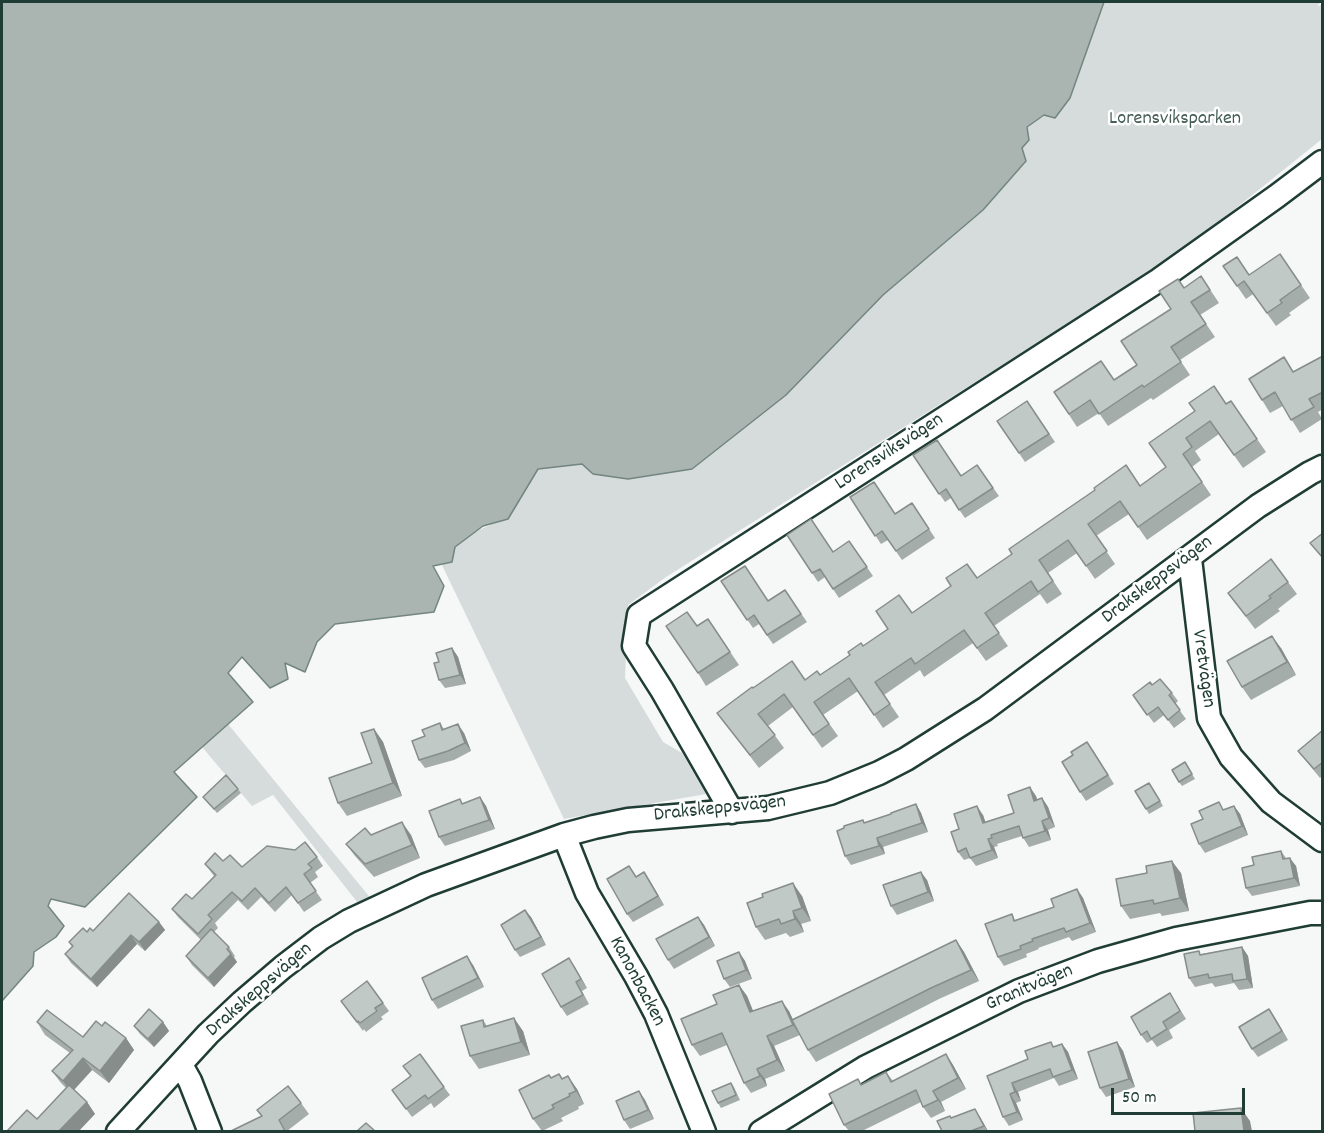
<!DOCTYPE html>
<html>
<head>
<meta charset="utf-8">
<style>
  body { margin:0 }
  #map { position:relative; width:1324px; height:1133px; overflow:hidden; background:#f6f7f7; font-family:Dekko,sans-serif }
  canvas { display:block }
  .frame { position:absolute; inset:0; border:3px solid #1f3d34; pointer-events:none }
  .scale { position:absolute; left:1111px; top:1088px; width:134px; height:27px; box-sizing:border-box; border:3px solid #1f3d34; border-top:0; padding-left:8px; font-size:18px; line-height:21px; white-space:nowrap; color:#1f3d34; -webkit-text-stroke:4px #fff; paint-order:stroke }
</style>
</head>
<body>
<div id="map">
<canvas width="1324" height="1133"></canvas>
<div class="frame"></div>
<div class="scale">50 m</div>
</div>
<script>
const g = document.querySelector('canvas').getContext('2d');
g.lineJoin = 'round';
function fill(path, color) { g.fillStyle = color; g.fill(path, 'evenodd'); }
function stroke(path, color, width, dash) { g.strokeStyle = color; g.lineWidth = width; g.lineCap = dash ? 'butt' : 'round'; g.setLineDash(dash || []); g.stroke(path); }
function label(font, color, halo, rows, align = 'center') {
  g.font = font + ' Dekko,sans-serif'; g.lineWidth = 5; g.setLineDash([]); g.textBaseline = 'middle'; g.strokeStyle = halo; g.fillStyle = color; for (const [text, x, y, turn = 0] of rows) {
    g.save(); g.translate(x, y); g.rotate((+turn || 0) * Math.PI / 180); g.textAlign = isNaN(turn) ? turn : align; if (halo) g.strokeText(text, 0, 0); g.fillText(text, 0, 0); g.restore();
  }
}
fill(new Path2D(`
  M 1104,2 L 1321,2 L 1317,6 L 1322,5 L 1322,139 L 1180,253 L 666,577 L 628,605 L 625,678 L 663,742 L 682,753 L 706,794 L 564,819 L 441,563 C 462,538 477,528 508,519 L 537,469 L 582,464 L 691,469 L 786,395 L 883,295 L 983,210 L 1026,161 L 1022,148 L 1027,127 L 1070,99 Z
  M 228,724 L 377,906 L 365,912 L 273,795 L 252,806 L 202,747 Z`), '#d6dcdb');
const water = new Path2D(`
  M 2,2 L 1104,2 L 1070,98 L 1055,118 L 1044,115 L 1027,127 L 1029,140 L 1022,148 L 1026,161 L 983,210 L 883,295 L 786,395 L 692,469 L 628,479 L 593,474 L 582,464 L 538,469 L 508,519 L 483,526 L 455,547 L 452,562 L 433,566 L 444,586 L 434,612 L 335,624 L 317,642 L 305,672 L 285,663 L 288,679 L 270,688 L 242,657 L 228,673 L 253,702 L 174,772 L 197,797 L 85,907 L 51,899 L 48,906 L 64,926 L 56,937 L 34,952 L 33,966 L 2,1001 Z`);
fill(water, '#aab5b1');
stroke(water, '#72857f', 1.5);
const minor = new Path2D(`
  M 1190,559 L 1209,718 L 1231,757 L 1271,802 L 1322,840
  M 732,812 L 662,690 L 634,646 L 639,615 L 1159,280 L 1277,196 L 1322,162
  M 564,835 L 587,893 L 636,976 L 656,1014 L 704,1132
  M 181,1065 L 190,1081 L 210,1132
  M 118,1132 L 208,1034 L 242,1002 L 283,967 L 321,938 L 349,921 L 426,885 L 564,835 L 594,827 L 628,820 L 768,808 L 830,793 L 879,773 L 906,759 L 985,709 L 1258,506 L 1310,473 L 1322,467
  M 761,1132 L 866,1067 L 1019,991 L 1098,961 L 1176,939 L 1310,913 L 1322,913`);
stroke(minor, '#1f3d34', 27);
stroke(minor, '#fff', 22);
fill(new Path2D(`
  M 1280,254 L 1310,298 L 1289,313 L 1291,315 L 1276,326 L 1253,294 L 1246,299 L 1223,266 L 1250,275 Z
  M 1201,276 L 1219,303 L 1200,315 L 1215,337 L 1180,360 L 1190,375 L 1153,400 L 1151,398 L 1108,426 L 1099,413 L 1077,427 L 1054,392 L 1114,380 L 1137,365 L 1184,288 Z
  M 1323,356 L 1323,409 L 1318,412 L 1322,419 L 1300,433 L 1283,406 L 1270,413 L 1262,400 L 1294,372 Z
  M 1027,401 L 1055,442 L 1025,462 L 997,421 Z
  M 1231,401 L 1266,452 L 1243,468 L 1219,434 L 1195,451 L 1201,460 L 1192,467 L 1211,495 L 1147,540 L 1129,514 L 1096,536 L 1115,564 L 1095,579 L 1077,553 L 1048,573 L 1062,594 L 1047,604 L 1040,594 L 994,626 L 1008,646 L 986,661 L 973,643 L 924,677 L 920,670 L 884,695 L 899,717 L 883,728 L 858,691 L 823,715 L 838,736 L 822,748 L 793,707 L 768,726 L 784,748 L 759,768 L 717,713 L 753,688 L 805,679 L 820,675 L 912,613 L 977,578 L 1140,486 L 1166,467 L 1149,443 Z
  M 913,455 L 961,475 L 977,465 L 999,496 L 965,518 L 951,498 L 945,502 Z
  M 850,497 L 895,514 L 912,503 L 935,538 L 902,560 L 888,540 L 881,544 Z
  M 787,535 L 833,552 L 849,541 L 873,576 L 839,598 L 825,577 L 818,582 Z
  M 721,581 L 768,601 L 785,590 L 807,622 L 773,644 L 759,624 L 753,628 Z
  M 1288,582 L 1297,594 L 1278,609 L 1280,611 L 1255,629 L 1228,593 Z
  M 708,619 L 739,665 L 706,686 L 698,673 L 697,626 Z
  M 452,648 L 458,657 L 466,684 L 445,688 L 439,680 L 439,662 Z
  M 1281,648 L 1296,675 L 1251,700 L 1242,687 Z
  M 1152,685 L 1172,693 L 1178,701 L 1175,704 L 1186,719 L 1174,728 L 1164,715 L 1154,723 L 1133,695 Z
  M 440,723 L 444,729 L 464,733 L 471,751 L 454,760 L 425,768 L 419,760 L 425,736 Z
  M 374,729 L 383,742 L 402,796 L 347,816 L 338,803 L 372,763 Z
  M 1323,730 L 1323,775 L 1320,778 L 1298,751 Z
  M 1093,750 L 1114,784 L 1086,801 L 1080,792 Z
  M 1188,767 L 1195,779 L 1182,786 L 1179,782 Z
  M 1152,787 L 1163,806 L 1149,814 L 1146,809 Z
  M 238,789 L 241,793 L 217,813 L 203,797 Z
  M 1036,796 L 1037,800 L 1042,798 L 1048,807 L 1055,827 L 1048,830 L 1051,840 L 1029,847 L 1022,836 L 997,844 L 998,846 L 994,847 L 998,858 L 976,866 L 970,858 L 964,860 L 958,852 L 959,829 L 983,815 L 985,822 L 1014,813 Z
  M 480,797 L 486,806 L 495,829 L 445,846 L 439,837 L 463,804 Z
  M 916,804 L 921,813 L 928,832 L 883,847 L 885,854 L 851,865 L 845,856 L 865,822 L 891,814 Z
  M 1234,806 L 1240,814 L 1248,835 L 1205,853 L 1199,844 L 1224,810 Z
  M 371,835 L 411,835 L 420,858 L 374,877 L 355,856 L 346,844 Z
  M 1281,851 L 1286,858 L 1296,866 L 1300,886 L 1252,896 L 1246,888 L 1254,865 Z
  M 317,857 L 323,866 L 315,872 L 318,877 L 310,883 L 322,900 L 304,912 L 292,895 L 275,912 L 261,897 L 248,910 L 238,900 L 215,923 L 218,928 L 214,932 L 229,947 L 235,956 L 234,957 L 237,962 L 214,987 L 192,965 L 186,956 L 201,940 L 178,917 L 172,909 L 192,899 L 214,876 L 205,864 L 223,861 L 242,867 Z
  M 644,872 L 664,905 L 633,922 L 627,914 L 637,877 Z
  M 1181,873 L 1189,911 L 1162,916 L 1160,913 L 1130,919 L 1121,906 Z
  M 927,880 L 934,901 L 897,915 L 891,906 Z
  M 1077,889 L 1083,898 L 1096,932 L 1072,941 L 1069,937 L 1038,948 L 1039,949 L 1026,954 L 1027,957 L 1004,966 L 998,957 L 1012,914 L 1015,920 L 1054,907 Z
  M 802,896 L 811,921 L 801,924 L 804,932 L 790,937 L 786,933 L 765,940 L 756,927 Z
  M 531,917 L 546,945 L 520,957 L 515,950 Z
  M 698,917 L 704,925 L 715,946 L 674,969 L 668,960 Z
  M 159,922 L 165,930 L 145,951 L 137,944 L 97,987 L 71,963 L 65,954 L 72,947 L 69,942 L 87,932 Z
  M 956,940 L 964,952 L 979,981 L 939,999 L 816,1062 L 808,1050 L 800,1035 L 774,1046 L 785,1071 L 765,1079 L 767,1086 L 751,1093 L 744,1083 L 727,1045 L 700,1056 L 692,1045 L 717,1004 L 739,985 L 747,996 L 753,1011 L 789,1011 L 793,1020 Z
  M 1242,947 L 1248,956 L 1253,988 L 1239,990 L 1234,983 L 1215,987 L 1212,983 L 1195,987 L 1189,978 L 1201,954 Z
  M 739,952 L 745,961 L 752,979 L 730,987 L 724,979 Z
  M 569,958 L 587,988 L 582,991 L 589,1004 L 567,1016 L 561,1007 Z
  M 473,965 L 484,987 L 438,1009 L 432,1000 Z
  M 367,981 L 389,1011 L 381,1017 L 383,1019 L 366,1032 L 364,1029 L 363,1031 L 341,1001 Z
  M 1170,993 L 1186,1019 L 1169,1030 L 1173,1038 L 1157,1047 L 1152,1040 L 1147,1043 L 1141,1035 Z
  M 1269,1009 L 1288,1040 L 1258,1057 L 1252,1049 Z
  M 483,1020 L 487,1026 L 523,1031 L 530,1055 L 479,1069 L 470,1056 Z
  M 37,1022 L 83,1037 L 102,1026 L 126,1038 L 134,1050 L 109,1083 L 92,1070 L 74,1090 L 87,1102 L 95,1114 L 37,1119 L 66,1088 L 61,1083 L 52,1071 L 70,1053 L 45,1035 Z
  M 163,1022 L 169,1031 L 154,1047 L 140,1034 L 134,1026 Z
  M 1051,1042 L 1054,1047 L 1062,1044 L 1068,1052 L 1078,1079 L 1059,1086 L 1054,1078 L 1018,1092 L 1021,1101 L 1016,1103 L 1023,1120 L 1009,1126 L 1003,1117 L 987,1076 L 1028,1059 Z
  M 1117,1042 L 1123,1051 L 1135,1087 L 1106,1097 L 1100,1088 Z
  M 946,1054 L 953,1065 L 966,1089 L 941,1102 L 945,1111 L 931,1118 L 923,1107 L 921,1102 L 862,1131 L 849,1131 L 844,1125 L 862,1084 L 886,1072 L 893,1081 Z
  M 559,1074 L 563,1079 L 577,1089 L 584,1104 L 578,1107 L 579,1109 L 561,1118 L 563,1121 L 542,1131 L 533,1119 L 551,1078 Z
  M 410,1076 L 444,1087 L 450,1095 L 434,1108 L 431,1103 L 412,1117 L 392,1090 Z
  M 731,1083 L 734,1087 L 740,1100 L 721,1108 L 718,1103 Z
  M 639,1091 L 645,1100 L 654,1119 L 630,1129 L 624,1120 Z
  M 301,1103 L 309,1114 L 287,1131 L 232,1131 Z
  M 980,1117 L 988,1131 L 942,1131 L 952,1118 Z`), '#a5adaa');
fill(new Path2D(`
  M 1272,636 L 1281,648 L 1296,675 L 1287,662 Z
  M 452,648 L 458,657 L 466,684 L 460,675 Z
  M 458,724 L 464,733 L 471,751 L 465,743 Z
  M 374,729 L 383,742 L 402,796 L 393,783 Z
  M 1030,787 L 1036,796 L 1040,809 L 1034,801 Z
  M 480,797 L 486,806 L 495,829 L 489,820 Z
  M 1042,798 L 1048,807 L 1055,827 L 1049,818 Z
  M 916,804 L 921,813 L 928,832 L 922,823 Z
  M 977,806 L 983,815 L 989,832 L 983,823 Z
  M 1234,806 L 1240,814 L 1248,835 L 1242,826 Z
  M 1042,821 L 1048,830 L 1051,840 L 1045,831 Z
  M 402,822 L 411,835 L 420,858 L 412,845 Z
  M 877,838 L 883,847 L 885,854 L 879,846 Z
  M 988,839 L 994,847 L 998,858 L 992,850 Z
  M 1290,858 L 1296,866 L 1300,886 L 1294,878 Z
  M 1172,861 L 1181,873 L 1189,911 L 1180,898 Z
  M 644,872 L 650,881 L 664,905 L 658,896 Z
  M 921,872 L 927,880 L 934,901 L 928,892 Z
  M 793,883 L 802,896 L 811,921 L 802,908 Z
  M 1077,889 L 1083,898 L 1096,932 L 1090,923 Z
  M 525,910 L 531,917 L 546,945 L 541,937 Z
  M 793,911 L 801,924 L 804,932 L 795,919 Z
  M 698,917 L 704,925 L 715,946 L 709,937 Z
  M 159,922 L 165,930 L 145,951 L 139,942 Z
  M 131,935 L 137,944 L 97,987 L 91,979 Z
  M 956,940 L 964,952 L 979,981 L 971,970 Z
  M 1242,947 L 1248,956 L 1253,988 L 1247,979 Z
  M 739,952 L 745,961 L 752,979 L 746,970 Z
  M 231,954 L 237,962 L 214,987 L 208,978 Z
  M 467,956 L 473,965 L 484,987 L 478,978 Z
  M 569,958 L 575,967 L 587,988 L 581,979 Z
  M 739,985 L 747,996 L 758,1023 L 750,1012 Z
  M 782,1001 L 789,1011 L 800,1035 L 793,1025 Z
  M 1269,1009 L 1275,1018 L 1288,1040 L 1282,1031 Z
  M 514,1018 L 523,1031 L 530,1055 L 521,1042 Z
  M 163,1022 L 169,1031 L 154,1047 L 148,1039 Z
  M 767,1036 L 774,1046 L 785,1071 L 777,1060 Z
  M 126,1038 L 134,1050 L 109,1083 L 100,1071 Z
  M 1117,1042 L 1123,1051 L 1135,1087 L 1129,1079 Z
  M 1062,1044 L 1068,1052 L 1078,1079 L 1072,1070 Z
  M 946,1054 L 953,1065 L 966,1089 L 958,1078 Z
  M 83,1058 L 92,1070 L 71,1093 L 63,1081 Z
  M 757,1069 L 765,1079 L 767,1086 L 760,1076 Z
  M 568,1076 L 577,1089 L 584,1104 L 576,1091 Z
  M 1012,1083 L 1018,1092 L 1021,1101 L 1015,1092 Z
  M 639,1091 L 645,1100 L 654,1119 L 648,1110 Z
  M 933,1091 L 941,1102 L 945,1111 L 938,1100 Z
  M 1010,1094 L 1016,1103 L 1023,1120 L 1017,1112 Z
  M 87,1102 L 95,1114 L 79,1131 L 59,1131 Z
  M 1241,1108 L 1250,1121 L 1252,1131 L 1244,1131 Z
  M 975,1109 L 980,1117 L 988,1131 L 984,1126 Z`), '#868d8b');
const building = new Path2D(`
  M 1280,254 L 1301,285 L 1280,300 L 1282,303 L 1267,313 L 1244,281 L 1237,286 L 1223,266 L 1237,257 L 1249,275 Z
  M 1201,276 L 1210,290 L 1191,302 L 1206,324 L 1171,347 L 1181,362 L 1144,387 L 1142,385 L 1099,414 L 1090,400 L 1069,414 L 1054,392 L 1101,361 L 1114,380 L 1137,365 L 1121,341 L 1171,309 L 1159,291 L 1178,279 L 1184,288 Z
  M 1323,356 L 1323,392 L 1309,399 L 1314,407 L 1291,420 L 1275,392 L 1262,400 L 1249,379 L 1284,357 L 1293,372 Z
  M 1214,386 L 1226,404 L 1231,401 L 1257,439 L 1234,455 L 1210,421 L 1186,438 L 1192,447 L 1183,454 L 1202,482 L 1138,527 L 1120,501 L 1088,524 L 1107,551 L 1086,566 L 1068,540 L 1039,560 L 1053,581 L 1038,592 L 1031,581 L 985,613 L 999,633 L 977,648 L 964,630 L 915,664 L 911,658 L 875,682 L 890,704 L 874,715 L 849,678 L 814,702 L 829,724 L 813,735 L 784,694 L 758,714 L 775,735 L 750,755 L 717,713 L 752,687 L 753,688 L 792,661 L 805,680 L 817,671 L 820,675 L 850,655 L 848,652 L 861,643 L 863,646 L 888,629 L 876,611 L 899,595 L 912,613 L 951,586 L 946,578 L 967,564 L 977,578 L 1012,554 L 1009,549 L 1095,490 L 1094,488 L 1126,465 L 1140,486 L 1166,467 L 1149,443 L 1195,411 L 1189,403 Z
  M 1027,401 L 1049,434 L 1019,453 L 997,421 Z
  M 937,440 L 961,476 L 977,465 L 993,488 L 959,510 L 946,489 L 939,494 L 913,455 Z
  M 874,482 L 895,514 L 912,503 L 929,529 L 896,551 L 882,531 L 875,536 L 850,497 Z
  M 811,519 L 833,552 L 849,541 L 867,567 L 833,589 L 820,569 L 812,573 L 787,535 Z
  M 1323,533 L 1323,558 L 1310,543 Z
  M 1271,559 L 1288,582 L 1269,596 L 1271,598 L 1246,616 L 1228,593 Z
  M 745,566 L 768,601 L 785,590 L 801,614 L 767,635 L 754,615 L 747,620 L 721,581 Z
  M 687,612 L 697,626 L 708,619 L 730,652 L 698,673 L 666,626 Z
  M 1272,636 L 1287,662 L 1242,687 L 1227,661 Z
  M 452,648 L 460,675 L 439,680 L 434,663 L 439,662 L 436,653 Z
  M 1160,679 L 1172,693 L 1169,695 L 1180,710 L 1168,720 L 1158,707 L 1147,715 L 1133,695 L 1150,682 L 1152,685 Z
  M 440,723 L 442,730 L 458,724 L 465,743 L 448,751 L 419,760 L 412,741 L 425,736 L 422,730 Z
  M 374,729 L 393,783 L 338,803 L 329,778 L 372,763 L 361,733 Z
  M 1323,730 L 1323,762 L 1314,769 L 1298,751 Z
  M 1087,742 L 1108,775 L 1080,792 L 1062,762 L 1073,755 L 1071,752 Z
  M 1185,762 L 1192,774 L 1179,782 L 1172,770 Z
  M 226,775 L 238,789 L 214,809 L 203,797 Z
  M 1149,783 L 1160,801 L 1146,809 L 1135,791 Z
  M 1030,787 L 1034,801 L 1042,798 L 1049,818 L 1042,821 L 1045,831 L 1023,838 L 1019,826 L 991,835 L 992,838 L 988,839 L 992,850 L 970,858 L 966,848 L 958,852 L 951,832 L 959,829 L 954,814 L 977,806 L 983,823 L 1014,813 L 1008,795 Z
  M 480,797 L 489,820 L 439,837 L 429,811 L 460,799 L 462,804 Z
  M 1219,802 L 1223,810 L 1234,806 L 1242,826 L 1199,844 L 1191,824 L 1203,819 L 1199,811 Z
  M 916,804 L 922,823 L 877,838 L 879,846 L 845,856 L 837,831 L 844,828 L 844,826 L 863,820 L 864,823 L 891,814 L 891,813 Z
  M 402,822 L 412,845 L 365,864 L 346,844 L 365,828 L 371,835 Z
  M 305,842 L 317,857 L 308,864 L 312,868 L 304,874 L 316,891 L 298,903 L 286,887 L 269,903 L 255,888 L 242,901 L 232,892 L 208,915 L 212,919 L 198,934 L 172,909 L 186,894 L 192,899 L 216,875 L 205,864 L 215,853 L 223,861 L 230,855 L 242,867 L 267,846 L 295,850 Z
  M 1281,851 L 1283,859 L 1290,858 L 1294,878 L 1246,888 L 1242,868 L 1254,865 L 1252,857 Z
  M 1172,861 L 1180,898 L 1154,904 L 1153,900 L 1121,906 L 1116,879 L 1147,873 L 1146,866 Z
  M 629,866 L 636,877 L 644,872 L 658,896 L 627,914 L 607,879 Z
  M 921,872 L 928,892 L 891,906 L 883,885 Z
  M 793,883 L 802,908 L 793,911 L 795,919 L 781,924 L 779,919 L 756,927 L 747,903 L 763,897 L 762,894 Z
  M 1077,889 L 1090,923 L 1066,932 L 1064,928 L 1032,939 L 1033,941 L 1020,946 L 1021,949 L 998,957 L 985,924 L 1012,914 L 1014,921 L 1054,907 L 1051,899 Z
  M 129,893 L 159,922 L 139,942 L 131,935 L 91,979 L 65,954 L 73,946 L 69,942 L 83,928 L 87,932 L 90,928 L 93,931 Z
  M 525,910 L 541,937 L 515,950 L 501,925 Z
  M 698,917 L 709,937 L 668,960 L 656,939 Z
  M 211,929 L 229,947 L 227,949 L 231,954 L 208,978 L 186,956 Z
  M 956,940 L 971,970 L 931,988 L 808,1050 L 792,1020 Z
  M 1242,947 L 1247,979 L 1233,981 L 1232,974 L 1209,978 L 1208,974 L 1189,978 L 1184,954 L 1199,951 L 1200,955 Z
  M 739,952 L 746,970 L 724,979 L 717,961 Z
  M 467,956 L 478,978 L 432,1000 L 422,978 Z
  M 569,958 L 581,979 L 576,982 L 583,995 L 561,1007 L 542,974 Z
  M 367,981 L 383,1003 L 375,1008 L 377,1011 L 360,1023 L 358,1021 L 357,1022 L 341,1001 Z
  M 739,985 L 750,1012 L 782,1001 L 793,1025 L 767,1036 L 777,1060 L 757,1069 L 760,1076 L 744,1083 L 722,1033 L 692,1045 L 681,1019 L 717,1004 L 713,995 Z
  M 1170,993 L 1180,1011 L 1163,1022 L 1167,1029 L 1151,1039 L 1147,1031 L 1141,1035 L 1131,1017 Z
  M 149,1009 L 163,1022 L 148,1039 L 134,1026 Z
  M 1269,1009 L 1282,1031 L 1252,1049 L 1239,1027 Z
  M 47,1010 L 83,1037 L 96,1021 L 102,1026 L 105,1022 L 126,1038 L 100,1071 L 83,1058 L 63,1081 L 52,1071 L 73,1050 L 37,1022 Z
  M 514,1018 L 521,1042 L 470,1056 L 461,1026 L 483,1020 L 484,1027 Z
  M 1051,1042 L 1053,1047 L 1062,1044 L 1072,1070 L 1053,1077 L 1050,1069 L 1012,1083 L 1015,1092 L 1010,1094 L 1017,1112 L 1003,1117 L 987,1076 L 1028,1059 L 1025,1051 Z
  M 1117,1042 L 1129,1079 L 1100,1088 L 1088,1052 Z
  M 420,1054 L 444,1087 L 428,1099 L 425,1095 L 406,1109 L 392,1090 L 411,1076 L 403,1066 Z
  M 946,1054 L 958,1078 L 933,1091 L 938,1100 L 923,1107 L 916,1090 L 844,1125 L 829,1094 L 858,1079 L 861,1085 L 886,1072 L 891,1082 Z
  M 559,1074 L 562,1079 L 568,1076 L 576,1091 L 569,1094 L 570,1096 L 552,1105 L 554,1108 L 533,1119 L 519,1090 L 549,1075 L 551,1078 Z
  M 731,1083 L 736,1095 L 718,1103 L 712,1091 Z
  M 69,1085 L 87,1102 L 59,1131 L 7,1131 L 27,1110 L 37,1119 Z
  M 288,1086 L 301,1103 L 279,1120 L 285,1131 L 231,1131 L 262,1116 L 257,1110 Z
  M 639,1091 L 648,1110 L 624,1120 L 616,1101 Z
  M 1241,1108 L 1244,1131 L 1195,1131 L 1193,1113 Z
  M 975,1109 L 984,1126 L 971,1131 L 942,1131 L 937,1121 L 950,1116 L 951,1118 Z
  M 366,1123 L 375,1131 L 357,1131 Z`);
fill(building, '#c0c9c6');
stroke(building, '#868d8b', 1.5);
label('20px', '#445d55', '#fff', [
  ["Lorensviksparken",1175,120]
]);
label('20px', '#1f3d34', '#fff', [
  ["Lorensviksvägen",890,453,-33],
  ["Drakskeppsvägen",1158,581,-37],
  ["Vretvägen",1202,669,82],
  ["Drakskeppsvägen",720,810,-6],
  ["Kanonbacken",636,982,62],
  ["Granitvägen",1030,989,-23],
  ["Drakskeppsvägen",260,991,-41]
]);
</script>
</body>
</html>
